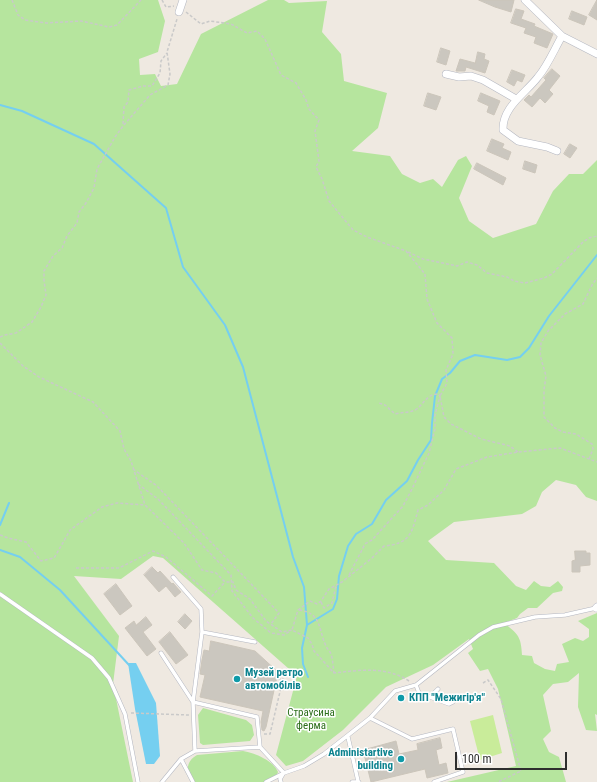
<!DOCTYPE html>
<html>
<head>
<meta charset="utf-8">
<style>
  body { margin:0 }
  #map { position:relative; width:597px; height:782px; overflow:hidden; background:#efe9e1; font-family:"Roboto Condensed",sans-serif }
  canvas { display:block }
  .scale { position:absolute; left:455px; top:752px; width:112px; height:18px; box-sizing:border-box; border:2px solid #2e2e2e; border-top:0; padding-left:5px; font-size:12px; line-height:14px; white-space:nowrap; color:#2e2e2e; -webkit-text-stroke:3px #fff; paint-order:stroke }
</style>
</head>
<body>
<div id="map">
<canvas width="597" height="782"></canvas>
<div class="scale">100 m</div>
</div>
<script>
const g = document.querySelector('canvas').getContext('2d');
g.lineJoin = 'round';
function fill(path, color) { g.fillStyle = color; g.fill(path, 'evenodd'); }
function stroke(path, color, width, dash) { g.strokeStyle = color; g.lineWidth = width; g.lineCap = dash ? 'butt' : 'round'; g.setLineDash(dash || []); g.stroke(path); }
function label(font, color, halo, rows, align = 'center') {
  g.font = font + ' "Roboto Condensed",sans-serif'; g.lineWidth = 3; g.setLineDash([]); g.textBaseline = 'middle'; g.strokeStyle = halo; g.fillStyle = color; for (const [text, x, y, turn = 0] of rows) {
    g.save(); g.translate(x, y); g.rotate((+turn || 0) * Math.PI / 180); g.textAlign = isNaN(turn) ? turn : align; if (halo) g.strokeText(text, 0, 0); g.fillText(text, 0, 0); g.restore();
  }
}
fill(new Path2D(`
  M 0,0 L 158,0 L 165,21 L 158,52 L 139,59 L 140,75 L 155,74 L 161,86 L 177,84 L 201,34 L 268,0 L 284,0 L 289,3 L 327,1 L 322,32 L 341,54 L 344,81 L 387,93 L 378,128 L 352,151 L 390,156 L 402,174 L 420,183 L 433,179 L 442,187 L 458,160 L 466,156 L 472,166 L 459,198 L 469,221 L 493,238 L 536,224 L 553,191 L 569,174 L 583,174 L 597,160 L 597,501 L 586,497 L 576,485 L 556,480 L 542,492 L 536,506 L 522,514 L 454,522 L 428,541 L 446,560 L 494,563 L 516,586 L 526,590 L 534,581 L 541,586 L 550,587 L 558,581 L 563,587 L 562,591 L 553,593 L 537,608 L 528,608 L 520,614 L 517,618 L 504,623 C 518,634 521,636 522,655 L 532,656 L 534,663 L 545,669 L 555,671 L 557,664 L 569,662 L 562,644 L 575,638 L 583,641 L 589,637 L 589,629 L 578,621 L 597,613 L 597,715 L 595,714 L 597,731 L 586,730 L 578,707 L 579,673 L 568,682 L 553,684 L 543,695 L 551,731 L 543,739 L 549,752 L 559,757 L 566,782 L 447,782 L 516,766 L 498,689 L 488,669 L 480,671 L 468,653 L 473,649 L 469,639 L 433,665 L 386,687 L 343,730 L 303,761 L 286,766 L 276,755 L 297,676 L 163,558 L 153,556 L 121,579 L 74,576 L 119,636 L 113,684 L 133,782 L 0,782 Z
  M 203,708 L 246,720 L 252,725 L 254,735 L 250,741 L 203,745 L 200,743 L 198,715 Z
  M 243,751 C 255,753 274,761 278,772 L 276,777 L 265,782 L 191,782 C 186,771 186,761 197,755 Z`), '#b6e59e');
fill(new Path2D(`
  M 493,715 L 502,753 L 480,760 L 470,721 Z`), '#c9ec9a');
fill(new Path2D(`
  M 128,663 L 136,663 L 156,703 L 160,756 L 154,764 L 146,764 L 135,709 Z`), '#75cff0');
stroke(new Path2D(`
  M 0,105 L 22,111 L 94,144 L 166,208 L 183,267 L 225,325 L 243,367 L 293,557 L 304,587 L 307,625 L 302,648 L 303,664 L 308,677
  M 0,525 L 9,503
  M 0,550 L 20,557 L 60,590 L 129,665
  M 307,625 L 333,609 L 337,599 L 339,576 L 348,546 L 356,534 L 372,524 L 386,500 L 407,481 L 418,460 L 431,440 L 432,423 L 435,396 L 442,379 L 450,373 L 460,361 L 475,355 L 507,360 L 520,357 L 529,348 L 549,316 L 597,255`), '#75cff0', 2);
const building = new Path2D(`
  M 479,0 L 514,0 L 511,12 L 495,7 Z
  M 597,0 L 597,20 L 589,15 Z
  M 516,9 L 524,11 L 521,19 L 535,24 L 534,26 L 553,34 L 547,48 L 534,43 L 536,37 L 524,33 L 526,28 L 511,23 Z
  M 572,11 L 587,17 L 584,25 L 569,19 Z
  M 441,48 L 450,51 L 446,65 L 437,62 Z
  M 478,52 L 485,54 L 484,59 L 489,61 L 485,73 L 466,67 L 465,71 L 456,71 L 460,59 L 475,63 Z
  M 552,69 L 560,76 L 549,90 L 553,94 L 545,103 L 540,98 L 532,107 L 524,100 L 529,95 L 531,97 L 546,80 L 544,78 Z
  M 512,70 L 525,75 L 522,82 L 517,80 L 514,86 L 507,82 Z
  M 428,93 L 441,97 L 436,110 L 424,106 Z
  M 481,93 L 500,101 L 494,115 L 487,112 L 489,106 L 478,101 Z
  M 492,139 L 504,144 L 502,148 L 511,152 L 508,160 L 487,151 Z
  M 570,144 L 577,148 L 570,158 L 564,154 Z
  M 525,161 L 537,165 L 535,173 L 523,169 Z
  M 477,163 L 506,178 L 503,185 L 474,169 Z
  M 575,551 L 586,551 L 586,553 L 590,553 L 590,565 L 580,566 L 580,572 L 572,572 L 572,561 L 575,560 Z
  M 152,567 L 158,573 L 160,571 L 172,584 L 173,583 L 181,592 L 175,597 L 166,586 L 159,592 L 144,575 Z
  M 116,584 L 132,606 L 120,615 L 104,594 Z
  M 185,614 L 192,621 L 185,629 L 178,622 Z
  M 146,617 L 152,625 L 143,632 L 156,649 L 147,656 L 125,628 L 134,621 L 136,625 Z
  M 170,632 L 188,655 L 176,664 L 159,642 Z
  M 211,641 L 255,651 L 278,672 L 266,727 L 264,731 L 262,730 L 261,722 L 263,711 L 200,697 L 205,675 L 200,674 L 202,660 L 204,650 L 209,651 Z
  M 440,738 L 442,748 L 436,750 L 439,765 L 446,763 L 448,773 L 427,778 L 425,769 L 371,782 L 363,750 L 396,741 L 399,754 L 418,750 L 417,744 Z`);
fill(building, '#cbc7bf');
stroke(building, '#cbc5ba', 1);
const service = new Path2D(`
  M 173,577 L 201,609 L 202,632 L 193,702 L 257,717 L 260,747
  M 0,594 L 92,658 L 109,678 L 125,714 L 138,782
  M 202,632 L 255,642
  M 161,653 L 193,702 L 195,751
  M 416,685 L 419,693 L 449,704 L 453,702
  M 430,697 L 438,689
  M 370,718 L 412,739 L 453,729 L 463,772 L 434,782
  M 348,737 L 358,781
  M 181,759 L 193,782
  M 162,782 L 181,759 L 195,751 L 260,747 L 284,773 L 304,766 L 324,754 L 370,718 L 395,691 L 416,685 L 479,635 L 493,627 L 535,617 L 565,615 L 596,608
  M 266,782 L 284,773
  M 281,782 L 280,779 L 283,774
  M 352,782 L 359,782`);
const minor = new Path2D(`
  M 525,0 L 562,36 L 597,54
  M 179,12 L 183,0
  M 446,74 L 459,77 L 471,76 L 483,80 L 516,99
  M 557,151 L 547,147 L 518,141 L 503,130 C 502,107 526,93 538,77 C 548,65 554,50 562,36
  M 596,608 L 597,607`);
stroke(service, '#b4b7c1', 4.5);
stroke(minor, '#b4b7c1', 8);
stroke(new Path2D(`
  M 12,0 L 18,15 L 25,20 L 46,23 L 81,21 L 109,27 L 117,25 L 141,0
  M 162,0 L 166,7 L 174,6
  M 186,12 L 201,24 L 210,21 L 231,24 L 247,33 L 257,31 L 265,39 L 281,75 L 296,83 L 306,100 L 309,109 L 319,120 L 315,131 L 319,161 L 316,167 L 322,179 L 329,201 L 353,230 L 367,237 L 406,251 L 425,274 L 427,299 L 437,323 L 452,338 L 453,354 L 446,370 L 447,383 L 440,396 L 444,417 L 451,424 L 481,439 L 510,446 L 518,452
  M 123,124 L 124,107 L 128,102 L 129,90 L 143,86 L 152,86 L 160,73 L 161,61 L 167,53
  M 408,252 L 423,259 L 457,266 L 467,262 L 477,265 L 487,273 L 507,277 L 514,281 L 525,283 L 544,278 L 552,274 L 583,242 L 589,238 L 597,236
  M 0,337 L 5,335 L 16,333 L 32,322 L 41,307 L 46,295 L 44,280 L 44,271 L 53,256 L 62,248 L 67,236 L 77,223 L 79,212 L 86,203 L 94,188 L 97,169 L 115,137 L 123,126 L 150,95 L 168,85 L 170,74 L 167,52 L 177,19
  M 0,343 L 23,366 L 39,377 L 93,402 L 120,431 L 124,449 L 131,461 L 145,505 L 184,543 L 202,570 L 216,573 L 225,582 L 233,582 L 236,590 L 250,599 L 266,621 L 282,632 L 292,630
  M 589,459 L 593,449 L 592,444 L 576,434 L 563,432 L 555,428 L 544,417 L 544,390 L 546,376 L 540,355 L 541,343 L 548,331 L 565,314 L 583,304 L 592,285 L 597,278
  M 133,469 L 157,486 L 279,613 L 271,624
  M 138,484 L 158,499 L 231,575 L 232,591 L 253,618 L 271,633 L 284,635 L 290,631
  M 0,535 L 8,538 L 26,542 L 41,561 L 54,558 L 64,541 L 70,530 L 102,507 L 117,503 L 145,505
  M 76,568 L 119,568 L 153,551 L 166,557 L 212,596 L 225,582
  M 349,575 L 365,544 L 372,540 L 403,506 L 412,489 L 429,453 L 435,429 L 435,415 L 440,396 L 438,394 C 426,394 424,405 415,410 C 409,413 402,412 395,414 L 385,405 L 379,403
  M 321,602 L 324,608 L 332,603 L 336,586
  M 299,610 C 322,613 318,629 326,646 C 327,649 330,651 331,654 C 333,660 333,667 334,673
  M 409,681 C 386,666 360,670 334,673 L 314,651 L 312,644 L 308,638 L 292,630 L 298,610 L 310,601 L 317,604 L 321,601 L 329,589 L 342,582 L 372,558 L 384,546 C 410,544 412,533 418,510 L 428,505 L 444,490 L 456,469 L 487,457 L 518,452 L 560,448 L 597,462
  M 483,683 L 488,680 L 501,699 L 521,771 L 498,782
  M 131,713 L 189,715
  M 264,734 L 270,734 L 283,679 L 276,679`), '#c9c9c9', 1.5, [3, 2]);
stroke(service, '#fff', 3.5);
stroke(minor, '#fff', 7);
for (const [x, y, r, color] of [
  [237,679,4,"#0f9aa8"],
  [401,698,4,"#0f9aa8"],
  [401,759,4,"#0f9aa8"]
]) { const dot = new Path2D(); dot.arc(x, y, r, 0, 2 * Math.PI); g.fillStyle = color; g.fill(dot); stroke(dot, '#fff', 1.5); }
label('bold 11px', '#0d838f', '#fff', [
  ["Музей ретро",245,673],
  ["автомобілів",245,686],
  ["КПП \"Межигір'я\"",409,698],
  ["Administartive",393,753,"right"],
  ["building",393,766,"right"]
], 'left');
label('11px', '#2c6e1b', '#fff', [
  ["Страусина",311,713],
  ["ферма",311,726]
]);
</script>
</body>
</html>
